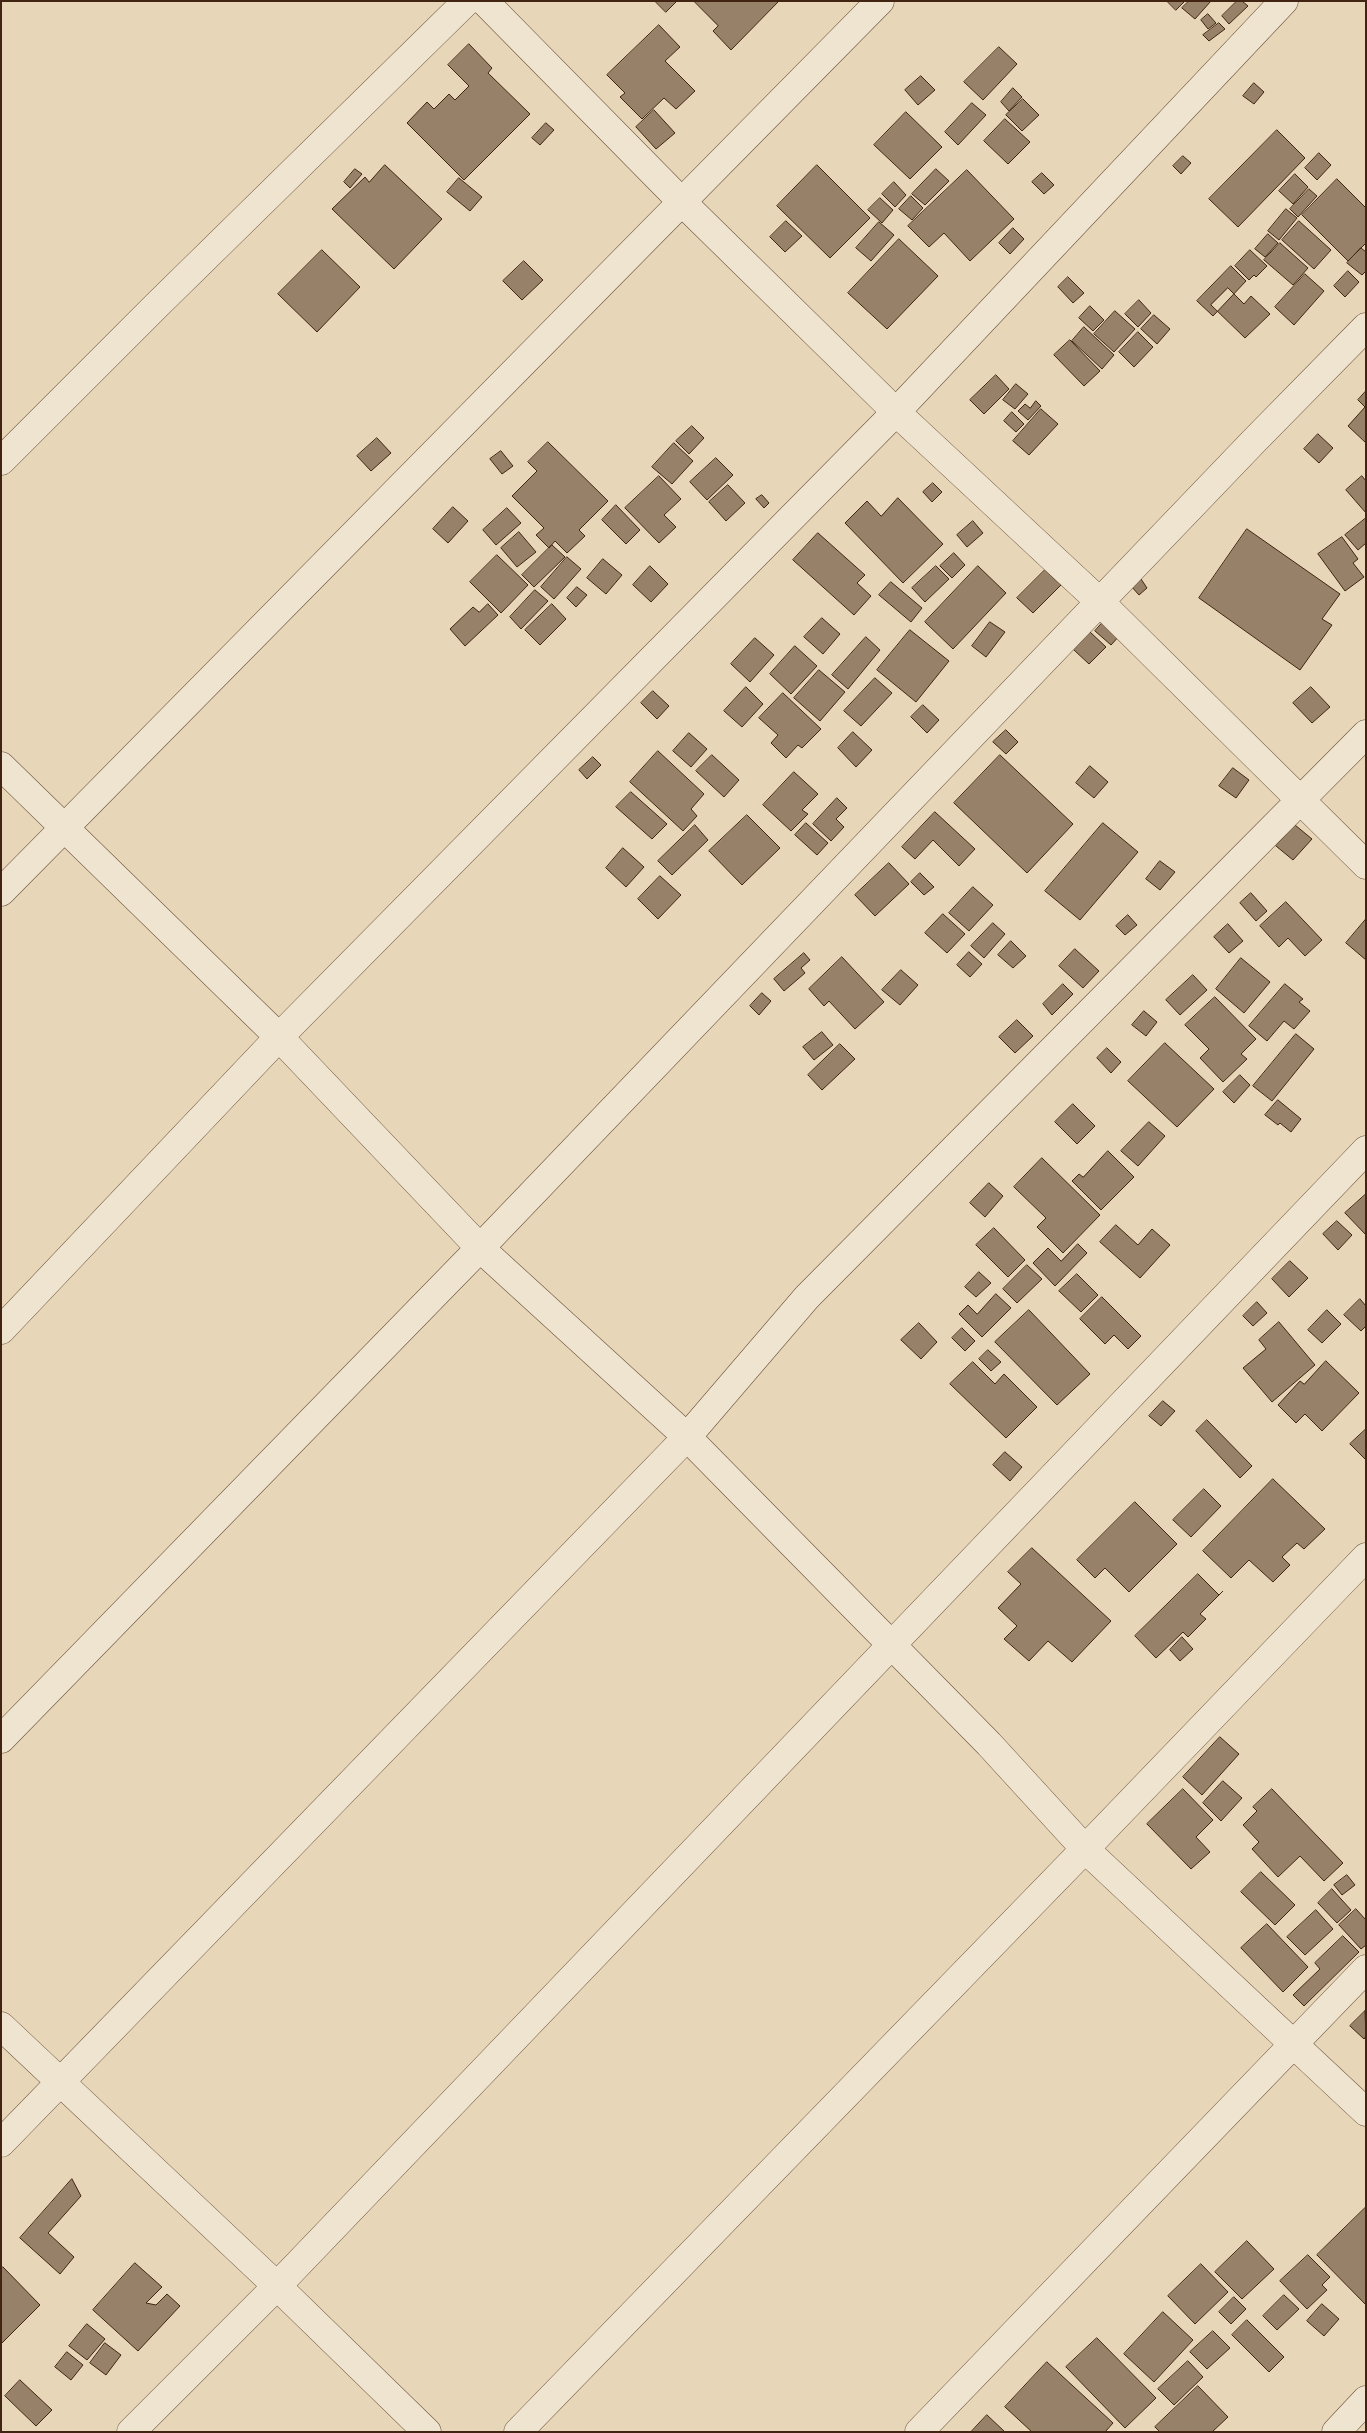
<!DOCTYPE html>
<html>
<head>
<meta charset="utf-8">
<style>
  body { margin:0 }
  #map { position:relative; width:1367px; height:2433px; overflow:hidden; background:#e7d6b7; font-family:"IM FELL DW Pica",serif }
  canvas { display:block }
  .frame { position:absolute; inset:0; border:2px solid #412512; pointer-events:none }
</style>
</head>
<body>
<div id="map">
<canvas width="1367" height="2433"></canvas>
<div class="frame"></div>
</div>
<script>
const g = document.querySelector('canvas').getContext('2d');
g.lineJoin = 'round';
function fill(path, color) { g.fillStyle = color; g.fill(path, 'evenodd'); }
function stroke(path, color, width, dash) { g.strokeStyle = color; g.lineWidth = width; g.lineCap = dash ? 'butt' : 'round'; g.setLineDash(dash || []); g.stroke(path); }
const building = new Path2D(`
  M 655,1 L 677,1 L 666,12 Z
  M 694,1 L 779,1 L 731,50 L 713,31 L 718,26 Z
  M 1167,1 L 1185,1 L 1176,10 Z
  M 1189,1 L 1211,1 L 1195,19 L 1182,8 Z
  M 1237,1 L 1242,1 L 1248,6 L 1229,24 L 1222,16 Z
  M 1208,14 L 1216,23 L 1208,29 L 1201,20 Z
  M 1219,23 L 1225,29 L 1209,41 L 1203,35 Z
  M 659,25 L 680,47 L 665,61 L 695,91 L 676,109 L 664,98 L 642,119 L 620,97 L 625,93 L 607,75 Z
  M 469,44 L 492,68 L 488,73 L 530,114 L 464,180 L 407,123 L 427,102 L 434,109 L 449,94 L 455,100 L 469,86 L 448,65 Z
  M 999,47 L 1017,64 L 983,100 L 964,82 Z
  M 921,76 L 935,90 L 918,105 L 905,90 Z
  M 1254,83 L 1264,92 L 1254,104 L 1243,96 Z
  M 1013,88 L 1022,97 L 1009,111 L 1001,102 Z
  M 1023,99 L 1039,115 L 1022,131 L 1006,115 Z
  M 972,103 L 986,115 L 958,145 L 945,132 Z
  M 654,110 L 675,133 L 656,149 L 636,127 Z
  M 906,112 L 942,147 L 910,179 L 874,145 Z
  M 1005,119 L 1030,142 L 1008,164 L 984,141 Z
  M 546,123 L 554,130 L 540,145 L 532,138 Z
  M 1277,130 L 1305,158 L 1238,227 L 1209,199 Z
  M 1319,153 L 1331,165 L 1317,180 L 1305,168 Z
  M 1183,156 L 1191,163 L 1181,174 L 1173,166 Z
  M 385,165 L 442,219 L 394,269 L 332,209 L 365,177 L 369,182 Z
  M 817,165 L 870,218 L 830,258 L 777,206 Z
  M 355,169 L 362,174 L 350,188 L 344,182 Z
  M 936,169 L 949,181 L 925,205 L 912,194 Z
  M 967,170 L 1014,219 L 970,261 L 944,233 L 929,247 L 908,226 Z
  M 1042,173 L 1054,185 L 1044,194 L 1032,182 Z
  M 1295,174 L 1308,187 L 1293,204 L 1279,191 Z
  M 459,178 L 482,197 L 470,211 L 447,192 Z
  M 1337,179 L 1366,208 L 1366,243 L 1348,261 L 1302,215 Z
  M 894,182 L 906,195 L 895,207 L 882,194 Z
  M 1309,189 L 1317,196 L 1298,217 L 1290,209 Z
  M 911,196 L 923,208 L 912,220 L 899,209 Z
  M 880,198 L 893,210 L 882,223 L 868,210 Z
  M 1286,209 L 1297,218 L 1279,240 L 1268,231 Z
  M 786,221 L 802,236 L 785,252 L 770,237 Z
  M 1299,221 L 1331,250 L 1314,269 L 1282,240 Z
  M 879,222 L 894,235 L 871,261 L 856,248 Z
  M 1013,228 L 1024,239 L 1010,254 L 999,243 Z
  M 1268,234 L 1278,243 L 1265,257 L 1255,249 Z
  M 899,239 L 938,276 L 887,329 L 848,293 Z
  M 1280,243 L 1308,268 L 1293,285 L 1264,260 Z
  M 1361,248 L 1366,252 L 1366,271 L 1362,275 L 1347,263 Z
  M 322,250 L 360,287 L 317,332 L 278,294 Z
  M 1250,250 L 1267,266 L 1256,277 L 1254,275 L 1249,280 L 1235,266 Z
  M 524,261 L 543,280 L 522,300 L 503,281 Z
  M 1231,266 L 1246,281 L 1213,316 L 1197,301 Z
  M 1348,271 L 1359,282 L 1345,297 L 1334,286 Z
  M 1305,274 L 1324,291 L 1294,325 L 1275,307 Z
  M 1068,277 L 1084,293 L 1073,303 L 1058,287 Z
  M 1228,288 L 1244,304 L 1251,296 L 1270,314 L 1245,338 L 1211,305 Z
  M 1139,300 L 1151,313 L 1138,327 L 1125,314 Z
  M 1090,306 L 1104,320 L 1093,331 L 1079,318 Z
  M 1115,311 L 1135,329 L 1114,352 L 1094,334 Z
  M 1154,315 L 1170,329 L 1157,344 L 1141,329 Z
  M 1084,327 L 1114,355 L 1102,369 L 1072,341 Z
  M 1138,332 L 1153,347 L 1134,367 L 1119,352 Z
  M 1070,340 L 1100,371 L 1084,386 L 1054,355 Z
  M 996,375 L 1009,389 L 984,414 L 970,400 Z
  M 1016,384 L 1028,394 L 1015,409 L 1003,400 Z
  M 1366,391 L 1366,443 L 1348,426 L 1365,407 L 1358,400 Z
  M 1036,401 L 1041,406 L 1028,420 L 1018,411 L 1025,404 L 1030,408 Z
  M 1041,409 L 1058,424 L 1029,455 L 1013,441 Z
  M 1012,412 L 1024,424 L 1016,432 L 1004,421 Z
  M 692,426 L 704,438 L 689,454 L 676,441 Z
  M 1318,434 L 1333,448 L 1319,463 L 1304,449 Z
  M 377,438 L 391,453 L 371,471 L 357,456 Z
  M 548,442 L 608,501 L 579,530 L 585,536 L 567,553 L 555,541 L 549,548 L 536,535 L 544,528 L 512,496 L 537,471 L 528,462 Z
  M 674,443 L 693,461 L 672,484 L 652,467 Z
  M 501,451 L 513,466 L 502,474 L 490,459 Z
  M 716,458 L 733,475 L 707,500 L 690,482 Z
  M 659,476 L 681,499 L 664,515 L 676,527 L 659,543 L 625,508 Z
  M 1362,476 L 1366,481 L 1366,513 L 1346,490 Z
  M 933,483 L 942,492 L 932,502 L 923,492 Z
  M 728,485 L 745,503 L 726,521 L 709,502 Z
  M 762,495 L 769,503 L 764,508 L 756,499 Z
  M 898,498 L 943,544 L 903,583 L 845,523 L 867,501 L 881,516 Z
  M 616,505 L 640,530 L 626,544 L 602,520 Z
  M 453,507 L 468,521 L 448,543 L 433,529 Z
  M 507,508 L 521,523 L 496,545 L 483,530 Z
  M 1366,518 L 1366,543 L 1358,550 L 1345,535 Z
  M 973,521 L 983,533 L 967,547 L 957,535 Z
  M 1247,529 L 1340,594 L 1322,619 L 1332,625 L 1300,670 L 1199,598 Z
  M 519,532 L 536,552 L 517,567 L 501,548 Z
  M 818,533 L 865,575 L 857,583 L 871,596 L 854,615 L 793,560 Z
  M 1342,537 L 1358,559 L 1353,563 L 1364,577 L 1345,591 L 1318,554 Z
  M 552,545 L 565,557 L 534,587 L 522,575 Z
  M 954,553 L 965,565 L 952,578 L 940,566 Z
  M 497,555 L 528,585 L 501,613 L 470,582 Z
  M 567,557 L 581,569 L 554,599 L 541,587 Z
  M 603,559 L 622,575 L 606,594 L 587,578 Z
  M 650,566 L 668,584 L 651,602 L 633,585 Z
  M 936,566 L 949,579 L 925,602 L 912,588 Z
  M 978,566 L 1006,593 L 953,649 L 925,622 Z
  M 1045,570 L 1061,585 L 1033,613 L 1017,598 Z
  M 1141,579 L 1147,588 L 1139,595 L 1131,586 Z
  M 891,582 L 922,608 L 911,622 L 879,595 Z
  M 577,587 L 587,595 L 576,607 L 567,598 Z
  M 535,590 L 548,601 L 521,629 L 510,617 Z
  M 488,604 L 498,615 L 465,646 L 450,629 L 473,607 L 479,612 Z
  M 552,604 L 566,619 L 540,645 L 525,630 Z
  M 822,618 L 840,634 L 823,654 L 804,637 Z
  M 1105,620 L 1121,634 L 1111,645 L 1095,631 Z
  M 990,622 L 1005,632 L 986,657 L 972,646 Z
  M 910,630 L 949,661 L 916,702 L 877,670 Z
  M 1090,632 L 1106,647 L 1089,664 L 1074,650 Z
  M 866,637 L 880,650 L 848,689 L 832,675 Z
  M 755,638 L 774,655 L 750,682 L 731,664 Z
  M 795,646 L 817,666 L 791,694 L 770,674 Z
  M 819,670 L 845,692 L 820,721 L 794,698 Z
  M 875,678 L 892,693 L 861,726 L 844,711 Z
  M 746,687 L 763,704 L 742,727 L 724,711 Z
  M 1311,687 L 1330,707 L 1312,723 L 1293,703 Z
  M 653,691 L 669,706 L 657,719 L 641,703 Z
  M 783,693 L 821,729 L 802,748 L 798,745 L 786,758 L 771,743 L 778,735 L 759,718 Z
  M 923,705 L 939,720 L 927,733 L 911,717 Z
  M 1006,730 L 1018,742 L 1006,754 L 993,742 Z
  M 853,732 L 872,750 L 856,767 L 838,748 Z
  M 689,733 L 707,749 L 691,767 L 673,751 Z
  M 658,751 L 704,794 L 691,809 L 697,816 L 683,831 L 630,782 Z
  M 712,755 L 739,780 L 724,797 L 696,771 Z
  M 1000,755 L 1073,824 L 1027,873 L 954,803 Z
  M 593,757 L 601,765 L 587,779 L 579,770 Z
  M 1090,766 L 1108,782 L 1094,798 L 1076,783 Z
  M 1233,768 L 1249,780 L 1236,798 L 1219,786 Z
  M 794,772 L 818,794 L 802,810 L 808,814 L 791,831 L 763,805 Z
  M 631,792 L 667,824 L 652,839 L 616,807 Z
  M 837,798 L 847,808 L 836,819 L 844,827 L 831,841 L 813,824 Z
  M 935,812 L 975,849 L 959,866 L 933,840 L 915,859 L 902,847 Z
  M 747,815 L 780,848 L 742,885 L 709,851 Z
  M 806,823 L 828,843 L 817,855 L 795,835 Z
  M 1103,823 L 1138,852 L 1080,920 L 1045,891 Z
  M 695,825 L 708,840 L 672,875 L 658,861 Z
  M 1295,825 L 1312,839 L 1293,860 L 1276,846 Z
  M 623,848 L 644,867 L 626,887 L 606,868 Z
  M 1160,861 L 1175,872 L 1160,890 L 1146,879 Z
  M 889,863 L 909,884 L 875,916 L 855,895 Z
  M 920,873 L 934,887 L 924,895 L 911,882 Z
  M 660,876 L 681,895 L 658,919 L 638,899 Z
  M 973,887 L 993,905 L 969,931 L 949,913 Z
  M 1251,893 L 1267,911 L 1256,921 L 1240,903 Z
  M 1286,902 L 1322,940 L 1305,956 L 1288,938 L 1279,947 L 1260,926 Z
  M 943,914 L 965,934 L 947,953 L 925,933 Z
  M 1128,915 L 1137,925 L 1125,935 L 1116,926 Z
  M 1366,919 L 1366,960 L 1346,943 Z
  M 993,923 L 1005,934 L 984,958 L 971,946 Z
  M 1228,924 L 1243,941 L 1229,953 L 1214,937 Z
  M 1011,941 L 1026,956 L 1013,968 L 998,955 Z
  M 1075,949 L 1099,971 L 1083,988 L 1059,966 Z
  M 969,952 L 982,964 L 970,977 L 957,965 Z
  M 804,953 L 810,960 L 801,968 L 805,973 L 784,991 L 774,979 Z
  M 842,957 L 884,1002 L 855,1029 L 829,1001 L 824,1006 L 809,989 Z
  M 1241,958 L 1270,982 L 1244,1013 L 1216,989 Z
  M 901,970 L 918,985 L 900,1005 L 882,990 Z
  M 1193,975 L 1207,990 L 1180,1015 L 1166,1000 Z
  M 1063,984 L 1073,994 L 1052,1015 L 1043,1004 Z
  M 1285,984 L 1303,999 L 1299,1002 L 1310,1011 L 1294,1029 L 1284,1021 L 1267,1041 L 1249,1026 Z
  M 762,993 L 771,1001 L 759,1015 L 750,1006 Z
  M 1215,997 L 1256,1039 L 1241,1054 L 1247,1059 L 1223,1082 L 1200,1058 L 1209,1049 L 1185,1025 Z
  M 1144,1011 L 1157,1022 L 1146,1036 L 1132,1025 Z
  M 1017,1020 L 1033,1036 L 1015,1053 L 999,1037 Z
  M 822,1032 L 833,1045 L 814,1060 L 803,1047 Z
  M 1296,1034 L 1314,1049 L 1272,1101 L 1253,1086 Z
  M 1165,1043 L 1214,1089 L 1177,1127 L 1128,1081 Z
  M 840,1044 L 855,1059 L 822,1090 L 808,1075 Z
  M 1107,1048 L 1121,1062 L 1111,1073 L 1097,1058 Z
  M 1240,1075 L 1250,1085 L 1234,1103 L 1223,1092 Z
  M 1278,1100 L 1301,1119 L 1291,1132 L 1280,1123 L 1278,1125 L 1265,1115 Z
  M 1073,1104 L 1095,1126 L 1077,1144 L 1055,1122 Z
  M 1149,1122 L 1165,1136 L 1138,1166 L 1121,1151 Z
  M 1108,1151 L 1134,1177 L 1101,1210 L 1072,1181 L 1079,1174 L 1083,1177 Z
  M 1042,1158 L 1100,1215 L 1063,1253 L 1037,1227 L 1046,1218 L 1014,1187 Z
  M 989,1183 L 1003,1196 L 985,1217 L 970,1203 Z
  M 1366,1194 L 1366,1235 L 1345,1213 Z
  M 1337,1221 L 1352,1235 L 1338,1250 L 1323,1234 Z
  M 1116,1225 L 1138,1245 L 1152,1229 L 1170,1245 L 1140,1278 L 1100,1242 Z
  M 994,1228 L 1025,1260 L 1008,1277 L 976,1245 Z
  M 1078,1244 L 1087,1253 L 1055,1286 L 1033,1263 L 1048,1248 L 1061,1261 Z
  M 1290,1261 L 1308,1278 L 1289,1297 L 1272,1279 Z
  M 1027,1265 L 1042,1279 L 1017,1303 L 1003,1289 Z
  M 979,1272 L 991,1283 L 976,1297 L 965,1287 Z
  M 1077,1274 L 1098,1295 L 1081,1312 L 1059,1291 Z
  M 996,1294 L 1011,1308 L 982,1337 L 959,1314 L 968,1305 L 977,1314 Z
  M 1102,1297 L 1141,1336 L 1128,1349 L 1114,1335 L 1105,1344 L 1080,1319 Z
  M 1360,1299 L 1366,1306 L 1366,1326 L 1361,1331 L 1344,1315 Z
  M 1257,1302 L 1267,1313 L 1253,1326 L 1243,1316 Z
  M 1029,1310 L 1090,1374 L 1057,1405 L 995,1342 Z
  M 1327,1310 L 1341,1324 L 1322,1343 L 1308,1330 Z
  M 1279,1322 L 1315,1365 L 1272,1402 L 1243,1368 L 1266,1349 L 1259,1340 Z
  M 919,1323 L 937,1342 L 921,1359 L 901,1340 Z
  M 962,1328 L 975,1341 L 965,1351 L 952,1338 Z
  M 988,1350 L 1001,1362 L 991,1371 L 979,1359 Z
  M 1326,1361 L 1359,1393 L 1322,1431 L 1305,1414 L 1296,1423 L 1278,1405 L 1300,1381 L 1304,1384 Z
  M 973,1362 L 995,1384 L 1004,1374 L 1037,1407 L 1006,1438 L 950,1384 Z
  M 1163,1401 L 1175,1411 L 1161,1426 L 1149,1416 Z
  M 1207,1420 L 1252,1466 L 1240,1478 L 1196,1431 Z
  M 1366,1429 L 1366,1460 L 1350,1444 Z
  M 1005,1452 L 1022,1467 L 1010,1481 L 993,1465 Z
  M 1273,1479 L 1325,1529 L 1304,1549 L 1297,1543 L 1282,1557 L 1290,1565 L 1273,1582 L 1249,1560 L 1231,1578 L 1203,1551 Z
  M 1204,1489 L 1221,1506 L 1191,1537 L 1173,1520 Z
  M 1135,1502 L 1177,1544 L 1129,1592 L 1105,1568 L 1095,1578 L 1077,1560 Z
  M 1032,1548 L 1111,1621 L 1072,1662 L 1048,1641 L 1029,1661 L 1004,1639 L 1017,1626 L 998,1608 L 1021,1584 L 1008,1572 Z
  M 1198,1574 L 1219,1595 L 1223,1591 L 1200,1614 L 1206,1619 L 1188,1637 L 1183,1632 L 1156,1658 L 1135,1636 Z
  M 1182,1637 L 1193,1649 L 1180,1661 L 1170,1650 Z
  M 1220,1737 L 1239,1754 L 1202,1795 L 1183,1777 Z
  M 1223,1781 L 1242,1798 L 1221,1821 L 1203,1803 Z
  M 1183,1789 L 1213,1820 L 1196,1837 L 1210,1852 L 1191,1869 L 1147,1824 Z
  M 1272,1789 L 1343,1863 L 1324,1881 L 1300,1856 L 1278,1877 L 1252,1849 L 1259,1842 L 1243,1825 L 1257,1811 L 1253,1807 Z
  M 1261,1872 L 1295,1905 L 1275,1925 L 1241,1892 Z
  M 1347,1875 L 1355,1885 L 1342,1895 L 1334,1885 Z
  M 1332,1889 L 1351,1910 L 1337,1923 L 1318,1903 Z
  M 1356,1909 L 1366,1920 L 1366,1945 L 1361,1949 L 1339,1925 Z
  M 1316,1910 L 1333,1929 L 1305,1955 L 1287,1937 Z
  M 1267,1924 L 1308,1967 L 1283,1992 L 1241,1948 Z
  M 1343,1936 L 1359,1952 L 1304,2006 L 1293,1995 L 1320,1969 L 1315,1963 Z
  M 1365,2011 L 1366,2036 L 1364,2039 L 1350,2026 Z
  M 72,2179 L 81,2196 L 48,2233 L 74,2257 L 60,2274 L 20,2238 Z
  M 1366,2207 L 1366,2305 L 1317,2255 Z
  M 1247,2241 L 1274,2269 L 1242,2299 L 1215,2272 Z
  M 1308,2255 L 1330,2277 L 1322,2285 L 1327,2290 L 1307,2309 L 1280,2281 Z
  M 135,2263 L 162,2287 L 146,2303 L 156,2305 L 167,2294 L 180,2306 L 138,2351 L 93,2310 Z
  M 1201,2264 L 1228,2292 L 1195,2324 L 1168,2296 Z
  M 3,2267 L 40,2305 L 1,2344 L 1,2269 Z
  M 1284,2295 L 1299,2309 L 1277,2330 L 1263,2316 Z
  M 1234,2297 L 1246,2309 L 1231,2324 L 1219,2312 Z
  M 1322,2304 L 1339,2319 L 1324,2336 L 1307,2321 Z
  M 1163,2312 L 1193,2340 L 1154,2382 L 1124,2354 Z
  M 1247,2320 L 1284,2357 L 1269,2372 L 1232,2335 Z
  M 87,2324 L 105,2339 L 87,2360 L 69,2346 Z
  M 1213,2331 L 1230,2348 L 1207,2369 L 1190,2352 Z
  M 1097,2338 L 1156,2398 L 1125,2428 L 1066,2367 Z
  M 105,2343 L 121,2355 L 106,2375 L 90,2363 Z
  M 67,2352 L 83,2365 L 71,2380 L 55,2367 Z
  M 1188,2361 L 1203,2377 L 1174,2405 L 1158,2389 Z
  M 1047,2362 L 1113,2423 L 1105,2432 L 1032,2432 L 1005,2407 Z
  M 20,2380 L 52,2410 L 36,2426 L 5,2396 Z
  M 1198,2386 L 1228,2417 L 1212,2432 L 1160,2432 L 1155,2427 Z
  M 987,2415 L 1005,2432 L 971,2432 Z`);
fill(building, '#978168');
stroke(building, '#412512', 1);
const minor = new Path2D(`
  M 484,1 L 681,201 L 896,412 L 1100,602 L 1366,865
  M 1,461 L 156,306 L 467,1
  M 1,766 L 279,1037 L 480,1248 L 687,1437 L 989,1744 L 1085,1849 L 1366,2112
  M 1,892 L 880,1
  M 1,1330 L 279,1037 L 896,412 L 1284,1
  M 1,1739 L 480,1248 L 1254,441 L 1366,327
  M 1,2026 L 277,2286 L 427,2432
  M 1,2143 L 687,1437 L 807,1297 L 1366,734
  M 131,2432 L 277,2286 L 1366,1150
  M 518,2432 L 1085,1849 L 1366,1557
  M 919,2432 L 1366,1969
  M 1336,2432 L 1366,2400`);
stroke(minor, '#6a513b', 29);
stroke(minor, '#efe4d0', 28);
</script>
</body>
</html>
